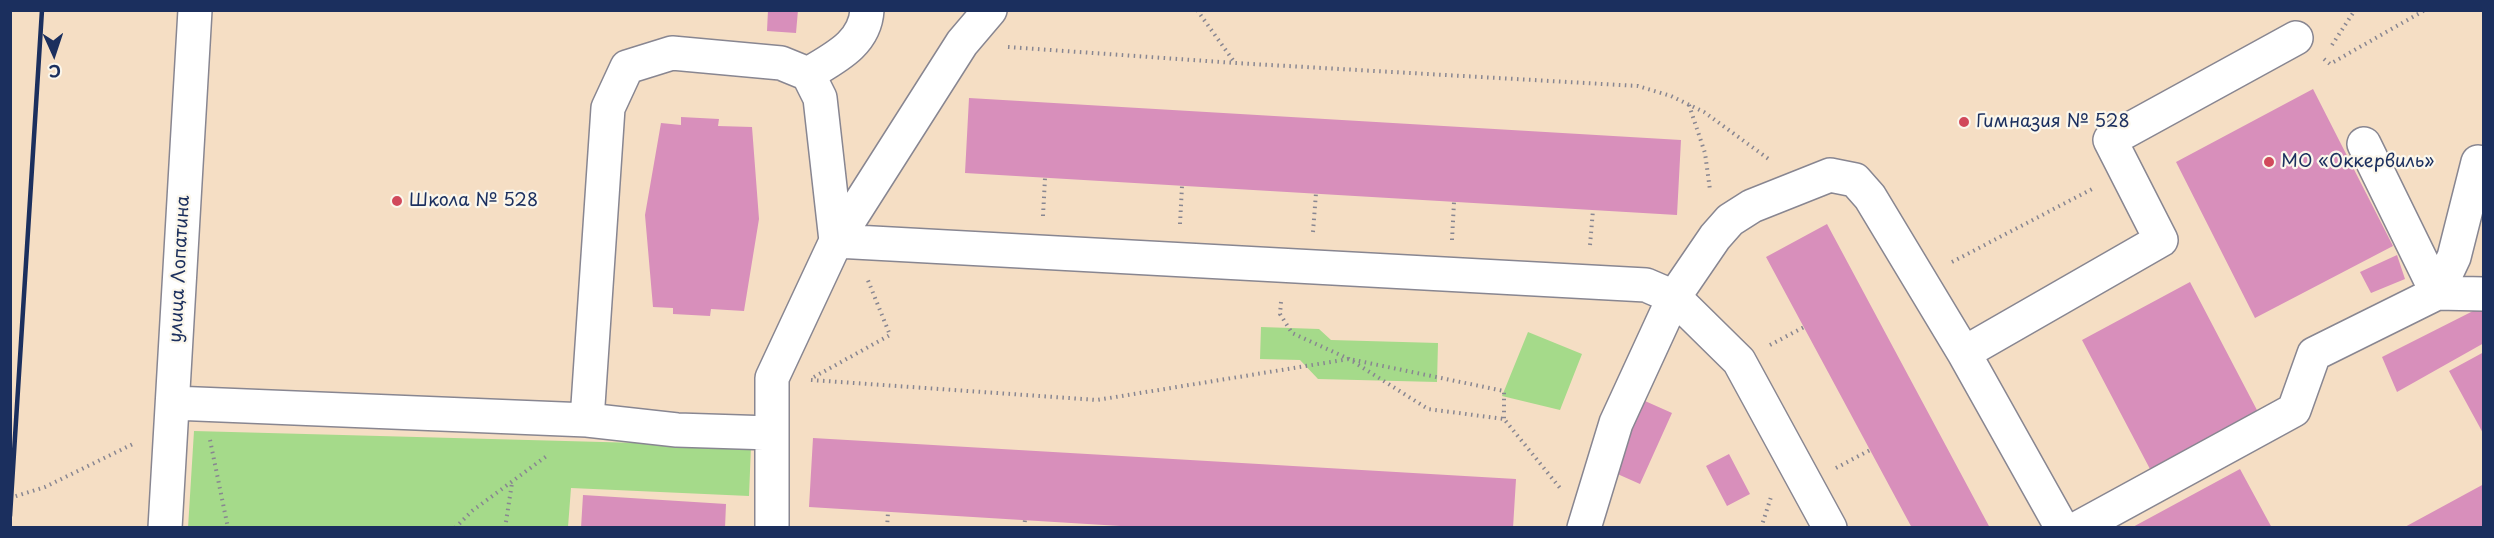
<!DOCTYPE html>
<html>
<head>
<meta charset="utf-8">
<style>
  body { margin:0 }
  #map { position:relative; width:2494px; height:538px; overflow:hidden; background:#f5dec4; font-family:"Playpen Sans",sans-serif }
  canvas { display:block }
  .frame { position:absolute; inset:0; border:12px solid #1b2f5e; pointer-events:none }
  .north { position:absolute; left:24px; top:24px; width:60px; height:60px; -webkit-text-stroke:4px #fbf7ec; paint-order:stroke; rotate:177deg; font-size:16px; font-weight:700; line-height:24px; text-align:center; color:#1b2f5e }
  .north::after { content:''; display:block; margin:auto; width:21px; height:27px; background:#1b2f5e; clip-path:polygon(50% 0,100% 100%,50% 72%,0 100%) }
</style>
</head>
<body>
<div id="map">
<canvas width="2494" height="538"></canvas>
<div class="frame"></div>
<div class="north">С</div>
</div>
<script>
const g = document.querySelector('canvas').getContext('2d');
g.lineJoin = 'round';
function fill(path, color) { g.fillStyle = color; g.fill(path, 'evenodd'); }
function stroke(path, color, width, dash) { g.strokeStyle = color; g.lineWidth = width; g.lineCap = dash ? 'butt' : 'round'; g.setLineDash(dash || []); g.stroke(path); }
function label(font, color, halo, rows, align = 'center') {
  g.font = font + ' "Playpen Sans",sans-serif'; g.lineWidth = 4.5; g.setLineDash([]); g.textBaseline = 'middle'; g.strokeStyle = halo; g.fillStyle = color; for (const [text, x, y, turn = 0] of rows) {
    g.save(); g.translate(x, y); g.rotate((+turn || 0) * Math.PI / 180); g.textAlign = isNaN(turn) ? turn : align; if (halo) g.strokeText(text, 0, 0); g.fillText(text, 0, 0); g.restore();
  }
}
fill(new Path2D(`
  M 1261,327 L 1319,329 L 1331,340 L 1438,343 L 1437,382 L 1318,379 L 1300,360 L 1260,359 Z
  M 1528,332 L 1582,354 L 1560,410 L 1502,396 Z
  M 194,431 L 751,446 L 749,496 L 571,488 L 568,527 L 188,528 Z`), '#a5da8a');
fill(new Path2D(`
  M 768,10 L 798,10 L 796,33 L 767,31 Z
  M 2313,89 L 2393,246 L 2255,318 L 2176,162 Z
  M 969,98 L 1681,140 L 1677,215 L 965,173 Z
  M 681,117 L 719,119 L 718,126 L 752,127 L 759,219 L 744,311 L 711,309 L 710,316 L 673,314 L 673,308 L 653,307 L 645,215 L 661,123 L 681,125 Z
  M 1827,224 L 1990,528 L 1912,528 L 1870,450 L 1766,257 Z
  M 2397,255 L 2405,279 L 2371,293 L 2360,272 Z
  M 2190,282 L 2258,412 L 2150,469 L 2082,340 Z
  M 2481,307 L 2484,311 L 2484,343 L 2397,392 L 2382,357 Z
  M 2484,352 L 2484,435 L 2449,371 Z
  M 1645,401 L 1672,413 L 1640,484 L 1613,472 Z
  M 813,438 L 1516,479 L 1513,528 L 1153,528 L 809,507 Z
  M 1729,454 L 1750,494 L 1727,506 L 1706,466 Z
  M 2240,469 L 2272,528 L 2131,528 Z
  M 2484,484 L 2484,528 L 2403,528 Z
  M 583,495 L 726,504 L 725,528 L 581,528 Z`), '#d88fbb');
const minor = new Path2D(`
  M 808,74 C 834,58 865,44 867,10
  M 2364,144 L 2437,293
  M 2437,293 L 2454,257 L 2478,162
  M 1964,353 L 2161,240 L 2110,140 L 2296,38
  M 173,403 L 587,420 L 677,430 L 771,433
  M 587,420 L 608,108 L 627,67 L 672,53 L 781,63 L 808,74 L 820,98 L 836,241 L 1646,285 L 1674,297 L 1715,237 L 1730,220 L 1752,206 L 1830,175 L 1855,180 L 1870,197 L 1964,353 L 2062,528
  M 165,528 L 195,10
  M 772,528 L 772,378 L 836,241 L 962,43 L 990,10
  M 1584,528 L 1616,423 L 1674,297 L 1739,361 L 1830,528
  M 2078,528 L 2294,410 L 2314,354 L 2437,293 L 2484,294`);
stroke(minor, '#888691', 36);
stroke(new Path2D(`
  M 1197,10 L 1235,63
  M 2332,45 L 2355,10
  M 1008,47 L 1235,63 L 1638,86 L 1671,96 L 1704,112 L 1770,160
  M 2324,59 L 2330,64 L 2425,10
  M 1689,105 L 1705,153 L 1710,190
  M 1043,216 L 1045,178
  M 1180,224 L 1182,186
  M 1313,232 L 1316,193
  M 1452,240 L 1454,202
  M 1590,245 L 1593,210
  M 1952,262 L 2094,188
  M 1281,302 L 1280,314 L 1292,333 L 1349,359 L 1428,409 L 1504,419 L 1560,488
  M 1770,345 L 1804,327
  M 814,377 L 890,335 L 867,278
  M 811,380 L 1097,400 L 1349,359 L 1504,391 L 1504,419
  M 210,440 L 228,528
  M 1836,468 L 1870,450
  M 10,498 L 45,487 L 133,444
  M 455,528 L 472,511 L 548,455
  M 505,528 L 512,483
  M 887,528 L 888,512
  M 1024,528 L 1025,520
  M 1761,528 L 1771,497`), '#888691', 4, [1.5, 4.5]);
stroke(minor, '#fff', 33);
stroke(new Path2D(`
  M 10,516 L 42,10`), '#1b2f5e', 4.5);
for (const [x, y, r, color] of [
  [1964,122,6,"#d1495b"],
  [2269,162,6,"#d1495b"],
  [397,201,6,"#d1495b"]
]) { const dot = new Path2D(); dot.arc(x, y, r, 0, 2 * Math.PI); g.fillStyle = color; g.fill(dot); stroke(dot, '#fbf7ec', 2); }
label('18px', '#1b2f5e', '#fbf7ec', [
  ["Гимназия № 528",1976,122],
  ["МО «Оккервиль»",2281,162],
  ["Школа № 528",409,201]
], 'left');
label('18px', '#1b2f5e', '#fbf7ec', [
  ["улица Лопатина",180,269,-87]
]);
</script>
</body>
</html>
